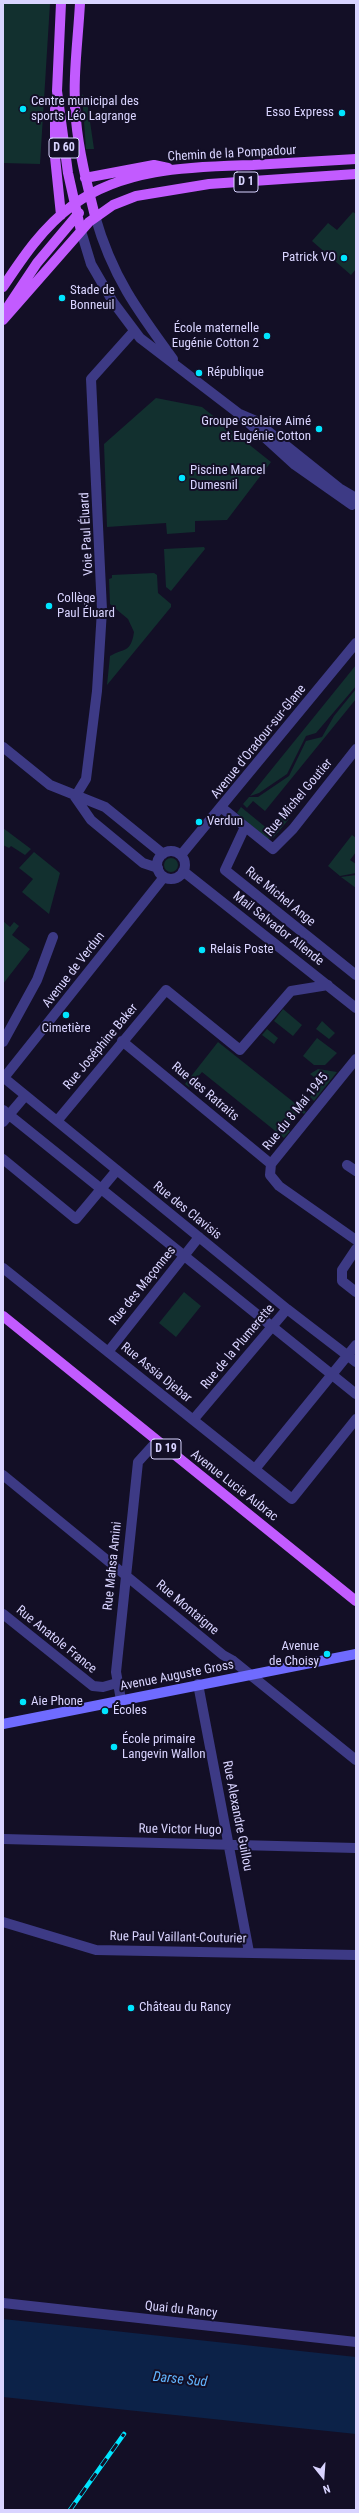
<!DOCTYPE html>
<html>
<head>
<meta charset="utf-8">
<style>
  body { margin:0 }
  #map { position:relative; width:359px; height:2513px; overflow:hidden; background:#130f26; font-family:"Roboto Condensed",sans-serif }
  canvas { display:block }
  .frame { position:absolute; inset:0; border:4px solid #d9d4ff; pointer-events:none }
  .north { position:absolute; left:303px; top:2457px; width:40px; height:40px; -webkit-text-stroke:3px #130f26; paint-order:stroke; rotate:163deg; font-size:11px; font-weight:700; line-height:16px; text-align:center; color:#d9d4ff }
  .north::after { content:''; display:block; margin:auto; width:14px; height:18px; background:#d9d4ff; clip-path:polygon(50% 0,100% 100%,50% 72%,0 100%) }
</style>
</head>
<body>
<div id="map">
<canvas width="359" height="2513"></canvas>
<div class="frame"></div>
<div class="north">N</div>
</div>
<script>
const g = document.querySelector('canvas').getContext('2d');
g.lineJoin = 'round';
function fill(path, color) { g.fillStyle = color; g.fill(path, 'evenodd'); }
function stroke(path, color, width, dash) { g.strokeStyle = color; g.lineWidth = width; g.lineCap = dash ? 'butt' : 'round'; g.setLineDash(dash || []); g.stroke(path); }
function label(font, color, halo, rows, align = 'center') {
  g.font = font + ' "Roboto Condensed",sans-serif'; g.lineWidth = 4; g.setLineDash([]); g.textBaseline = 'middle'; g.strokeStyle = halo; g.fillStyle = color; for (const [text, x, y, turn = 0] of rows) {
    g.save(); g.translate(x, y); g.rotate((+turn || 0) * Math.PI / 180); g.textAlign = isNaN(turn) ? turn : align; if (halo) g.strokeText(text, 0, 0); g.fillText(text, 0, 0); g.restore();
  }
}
fill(new Path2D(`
  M 3,3 L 50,3 L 40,164 L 3,163 Z
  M 82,94 L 87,101 L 94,149 L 86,149 Z
  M 353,212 L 356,214 L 356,269 L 351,275 L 312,241 L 328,223 L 337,230 Z
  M 156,398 L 202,407 L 271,462 L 227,520 L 195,521 L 195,532 L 167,534 L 166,523 L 107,527 L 104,444 Z
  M 204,547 L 205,549 L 171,591 L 166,587 L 164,549 Z
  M 154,573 L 157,575 L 158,593 L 171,604 L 171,607 L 107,685 L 110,656 C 124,648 131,653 134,632 L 128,619 L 110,604 L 109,579 L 112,578 L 112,575 Z
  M 356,665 L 356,686 L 316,733 L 306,736 L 287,774 L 259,793 L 250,796 Z
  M 356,689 L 356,699 L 265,811 L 253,801 L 247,808 L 243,804 L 249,797 L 258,797 L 289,776 L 306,741 L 322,737 L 334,716 Z
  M 241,807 L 269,830 L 283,813 L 289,819 L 273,838 L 267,839 L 237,813 Z
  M 3,828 L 31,849 L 25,855 L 11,846 L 9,848 L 3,845 Z
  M 352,835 L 356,838 L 356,852 L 350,860 L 356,864 L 356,873 L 340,876 L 328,866 Z
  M 34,852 L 60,873 L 49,914 L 22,892 L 33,879 L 19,868 Z
  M164 865a7 7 0 1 1 14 0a7 7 0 1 1-14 0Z
  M 356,875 L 356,888 L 341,877 Z
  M 3,921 L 10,927 L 14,922 L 19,926 L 12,935 L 30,949 L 3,984 Z
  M 283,1009 L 302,1025 L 293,1036 L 274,1021 Z
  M 322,1021 L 335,1033 L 329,1039 L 316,1029 Z
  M 267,1029 L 278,1038 L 274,1044 L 262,1035 Z
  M 317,1038 L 337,1053 L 325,1065 L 314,1065 L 303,1056 Z
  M 218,1042 L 306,1112 L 304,1114 L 300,1111 L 286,1128 L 290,1131 L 284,1138 L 202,1072 L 189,1087 L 185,1084 Z
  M 318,1069 L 337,1072 L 314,1101 L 310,1097 L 322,1083 L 310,1074 Z
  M 184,1292 L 201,1306 L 176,1337 L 159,1323 Z`), '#12302f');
fill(new Path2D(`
  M 3,2319 L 356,2357 L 356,2434 L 3,2397 Z`), '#0c2248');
stroke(new Path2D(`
  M 95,216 C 112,276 137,310 173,359
  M 81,231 L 91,264 L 113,302 L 140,338 L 238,413 L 295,465 L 352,505
  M 240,414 L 254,420 L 339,488 L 356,498
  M 3,747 L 50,785 L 105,807 L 163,854
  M 75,797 L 86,779 L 97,691 L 102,610 L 91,379 L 134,331
  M 75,797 L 91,820 L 143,863 L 158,868
  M 222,808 L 273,849 L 293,829 L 356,749
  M 245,827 L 225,870 L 356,975
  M157 865a14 14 0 1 1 28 0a14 14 0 1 1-28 0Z
  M 181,855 L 356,643
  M 183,871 L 356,1008
  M 122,1041 L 271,1164
  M 3,1042 L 37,980 L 53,937
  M 356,1059 L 271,1164 L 270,1175 L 279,1186 L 356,1240
  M 3,1077 L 287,1309 L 356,1362
  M 3,1079 L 164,877
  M 3,1110 L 356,1394
  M 57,1121 L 166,990 L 240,1050 L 291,991 L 328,985
  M 3,1122 L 25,1096
  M 3,1159 L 76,1219 L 117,1170
  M 347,1165 L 356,1171
  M 356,1249 L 342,1270 L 342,1281 L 356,1292
  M 3,1268 L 292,1499 L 356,1419
  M 108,1352 L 199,1237
  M 193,1420 L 287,1309
  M 255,1469 L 356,1345
  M 3,1475 L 223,1655 L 232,1660 L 356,1760
  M 3,1614 L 93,1686 L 103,1687 L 117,1683
  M 198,1684 L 249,1952
  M 121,1700 L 116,1672 L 138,1462 L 157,1441
  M 3,1839 L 356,1848
  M 3,1922 L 96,1950 L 356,1955
  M 3,2303 L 356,2342`), '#3d3a85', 10);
stroke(new Path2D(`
  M 3,1724 L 356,1654`), '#6f6bff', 10);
stroke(new Path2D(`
  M 61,3 L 57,91 L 68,173 L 81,231
  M 80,3 C 78,41 72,81 76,120 C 79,153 87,184 95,216
  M 55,109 L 55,157 L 61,215
  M 85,178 L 154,165 L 168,168
  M 3,287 C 23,257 43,227 73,205 C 125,167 193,167 253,165 C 288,163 322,161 356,159
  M 3,314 L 37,263 L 79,213
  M 3,320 L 89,222 L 113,205 L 136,196 L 209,184 L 356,174
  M 3,1316 L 356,1601`), '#c25bff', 10);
const rail = new Path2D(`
  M 70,2510 L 124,2434`);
stroke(rail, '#00e5ff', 4.5);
stroke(rail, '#130f26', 3, [9]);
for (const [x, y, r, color] of [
  [23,109,4,"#00e5ff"],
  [342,113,4,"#00e5ff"],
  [344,258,4,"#00e5ff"],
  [62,298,4,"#00e5ff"],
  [267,336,4,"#00e5ff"],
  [199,373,4,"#00e5ff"],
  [319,429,4,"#00e5ff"],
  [182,478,4,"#00e5ff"],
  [49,606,4,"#00e5ff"],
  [199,822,4,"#00e5ff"],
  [202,950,4,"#00e5ff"],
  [66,1015,4,"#00e5ff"],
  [327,1654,4,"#00e5ff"],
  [23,1702,4,"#00e5ff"],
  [105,1711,4,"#00e5ff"],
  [114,1747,4,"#00e5ff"],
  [131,2008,4,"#00e5ff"]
]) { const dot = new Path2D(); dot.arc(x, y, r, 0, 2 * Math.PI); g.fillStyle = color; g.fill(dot); stroke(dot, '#130f26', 1.5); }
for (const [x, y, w] of [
  [64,148,30],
  [246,182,24],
  [166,1449,30]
]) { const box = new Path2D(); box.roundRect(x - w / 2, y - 10, w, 20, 3); g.fillStyle = '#130f26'; g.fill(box); stroke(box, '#d9d4ff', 1); }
label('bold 12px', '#d9d4ff', null, [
  ["D 60",64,148],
  ["D 1",246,182],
  ["D 19",166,1449]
]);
label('13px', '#d9d4ff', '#130f26', [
  ["Centre municipal des",31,102],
  ["sports Léo Lagrange",31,117],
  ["Esso Express",334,113,"right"],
  ["Patrick VO",336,258,"right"],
  ["Stade de",70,291],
  ["Bonneuil",70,306],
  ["École maternelle",259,329,"right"],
  ["Eugénie Cotton 2",259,344,"right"],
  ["République",207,373],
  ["Groupe scolaire Aimé",311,422,"right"],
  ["et Eugénie Cotton",311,437,"right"],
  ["Piscine Marcel",190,471],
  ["Dumesnil",190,486],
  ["Collège",57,599],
  ["Paul Éluard",57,614],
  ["Verdun",207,822],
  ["Relais Poste",210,950],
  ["Cimetière",66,1029,"center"],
  ["Avenue",319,1647,"right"],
  ["de Choisy",319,1662,"right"],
  ["Aie Phone",31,1702],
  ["Écoles",113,1711],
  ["École primaire",122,1740],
  ["Langevin Wallon",122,1755],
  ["Château du Rancy",139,2008]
], 'left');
label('13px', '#d9d4ff', '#130f26', [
  ["Chemin de la Pompadour",232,154,-3],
  ["Voie Paul Éluard",87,534,-93],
  ["Avenue d'Oradour-sur-Glane",259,742,-51],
  ["Rue Michel Goutier",299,798,-50],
  ["Rue Michel Ange",280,897,39],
  ["Mail Salvador Allende",278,929,38],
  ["Avenue de Verdun",74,970,-52],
  ["Rue Joséphine Baker",101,1047,-50],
  ["Rue des Ratraits",205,1092,40],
  ["Rue du 8 Mai 1945",296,1112,-51],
  ["Rue des Clavisis",187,1211,39],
  ["Rue des Maçonnes",143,1286,-51],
  ["Rue de la Plumerette",238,1347,-50],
  ["Rue Assia Djebar",156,1373,39],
  ["Avenue Lucie Aubrac",234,1486,38],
  ["Rue Mahsa Amini",113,1566,-84],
  ["Rue Montaigne",187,1608,40],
  ["Rue Anatole France",56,1640,39],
  ["Avenue Auguste Gross",177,1676,-11],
  ["Rue Alexandre Guillou",237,1816,79],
  ["Rue Victor Hugo",180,1830,1],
  ["Rue Paul Vaillant-Couturier",178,1938,1],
  ["Quai du Rancy",181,2310,6]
]);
label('italic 14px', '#62b6ff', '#130f26', [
  ["Darse Sud",180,2380,6]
]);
</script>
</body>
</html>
